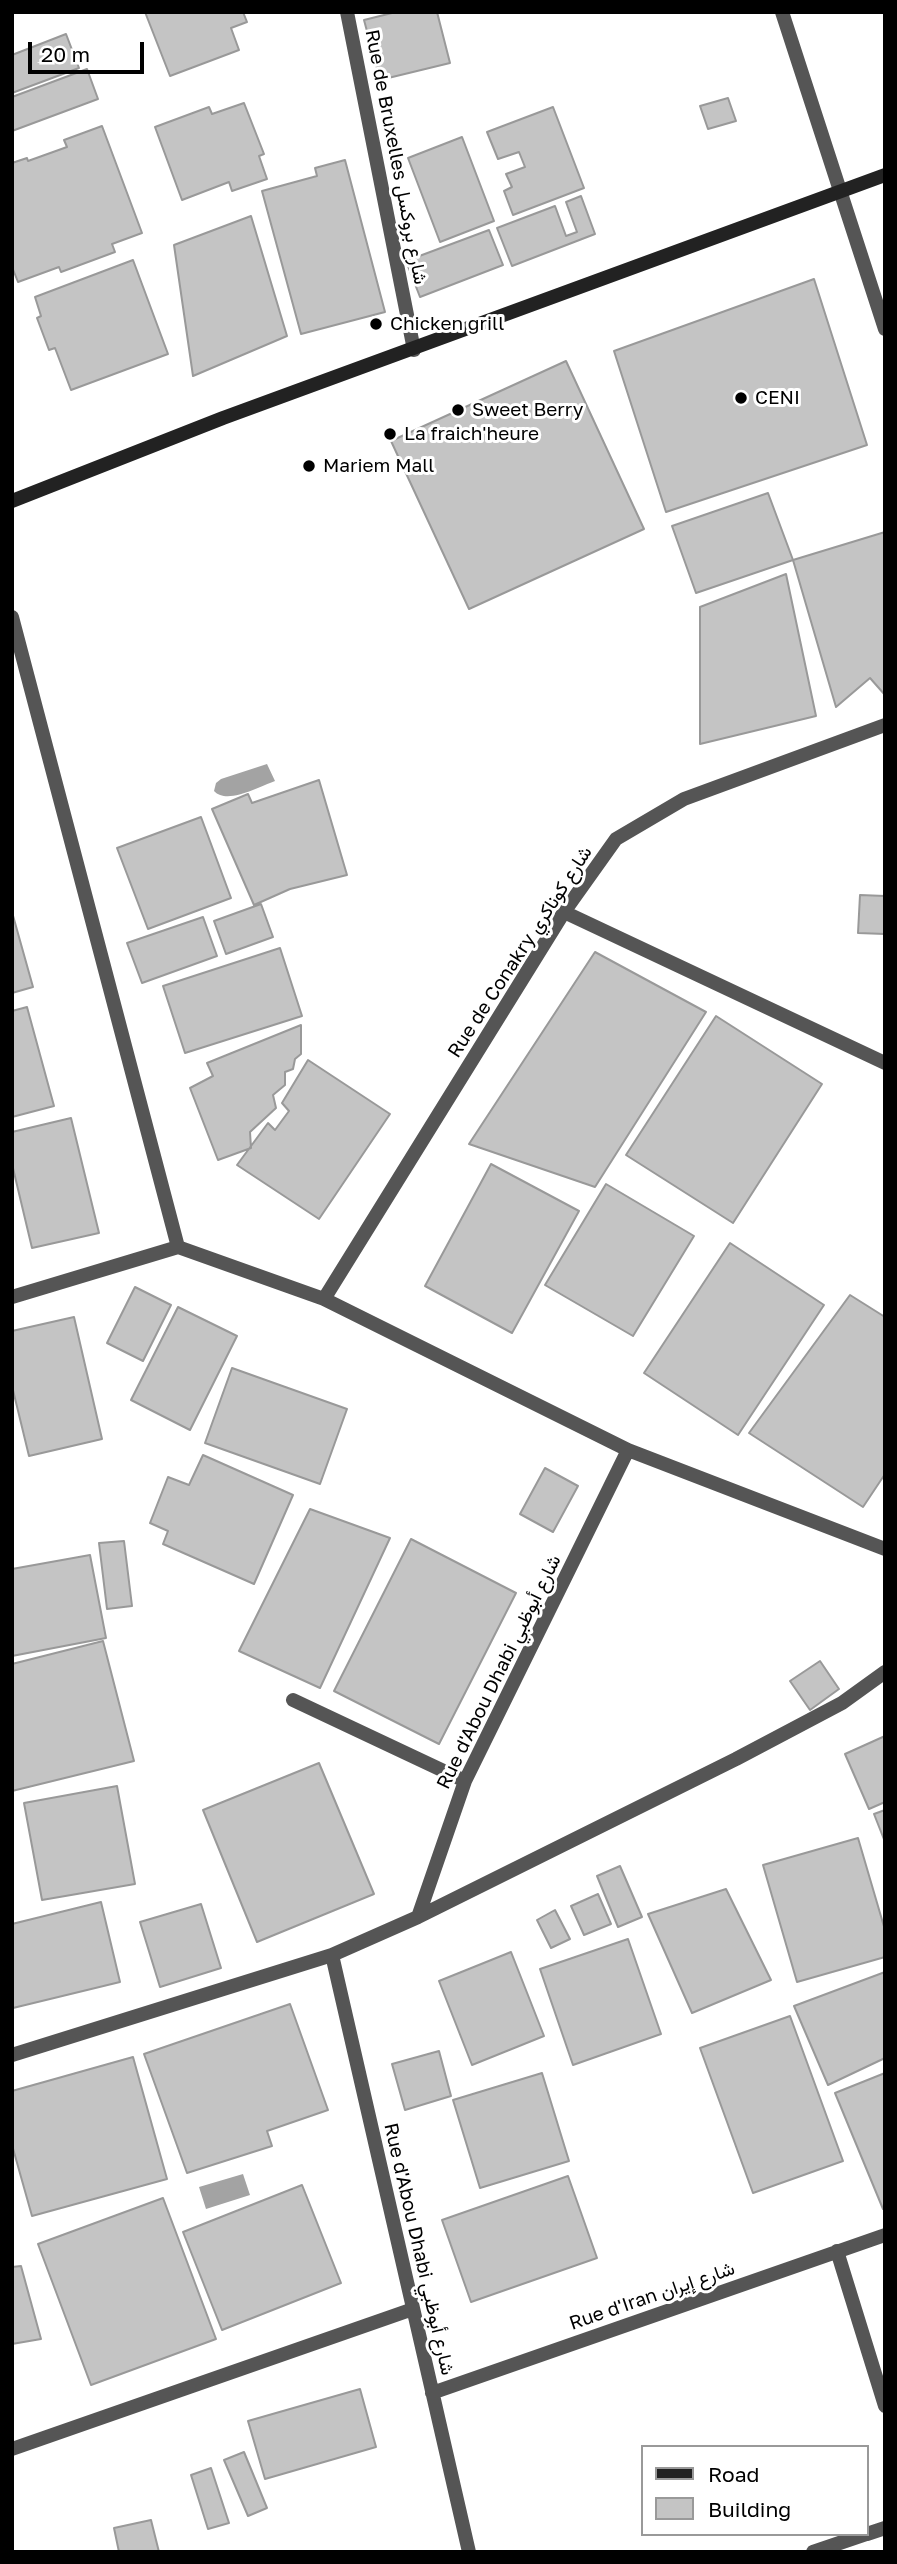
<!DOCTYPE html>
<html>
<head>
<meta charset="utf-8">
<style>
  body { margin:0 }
  #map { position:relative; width:897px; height:2564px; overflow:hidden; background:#fff; font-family:"Golos Text",sans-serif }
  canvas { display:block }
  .frame { position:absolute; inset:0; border:14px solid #000; pointer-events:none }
  .legend { position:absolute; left:641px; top:2445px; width:228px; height:91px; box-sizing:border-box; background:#fff; border:2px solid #999; margin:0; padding:9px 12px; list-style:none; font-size:21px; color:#000 }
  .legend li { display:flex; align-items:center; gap:14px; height:35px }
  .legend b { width:35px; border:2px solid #999 }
  .scale { position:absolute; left:28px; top:42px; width:116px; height:32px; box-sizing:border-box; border:4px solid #000; border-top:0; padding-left:9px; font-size:21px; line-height:24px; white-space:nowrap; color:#000; -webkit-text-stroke:5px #fff; paint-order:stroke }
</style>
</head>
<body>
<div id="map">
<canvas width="897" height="2564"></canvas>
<div class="frame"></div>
<ul class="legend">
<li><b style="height:9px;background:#222"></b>Road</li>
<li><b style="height:19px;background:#c4c4c4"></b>Building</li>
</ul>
<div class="scale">20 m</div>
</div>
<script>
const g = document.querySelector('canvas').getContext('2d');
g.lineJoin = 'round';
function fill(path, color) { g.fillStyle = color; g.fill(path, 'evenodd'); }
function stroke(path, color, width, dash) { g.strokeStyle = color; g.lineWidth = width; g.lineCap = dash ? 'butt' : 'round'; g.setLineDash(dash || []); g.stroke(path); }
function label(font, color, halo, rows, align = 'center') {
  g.font = font + ' "Golos Text",Vazirmatn,sans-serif'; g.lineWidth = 6; g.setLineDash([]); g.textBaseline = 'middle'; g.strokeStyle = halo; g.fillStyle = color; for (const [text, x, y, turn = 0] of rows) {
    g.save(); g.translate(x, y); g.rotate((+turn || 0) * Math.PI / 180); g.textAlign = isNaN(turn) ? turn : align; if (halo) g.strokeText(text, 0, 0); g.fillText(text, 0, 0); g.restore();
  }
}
fill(new Path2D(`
  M 267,764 L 275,781 C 258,787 227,805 214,791 L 216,783 L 221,779 Z
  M 243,2174 L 250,2195 L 206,2209 L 199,2187 Z`), '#a3a3a3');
const building = new Path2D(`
  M 145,12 L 243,12 L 247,22 L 231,28 L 239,50 L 170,76 Z
  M 396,12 L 437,12 L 450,63 L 380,80 L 364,20 Z
  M 66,34 L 79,68 L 12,93 L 12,55 Z
  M 87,69 L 98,99 L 12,131 L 12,97 Z
  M 728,98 L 736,121 L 708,129 L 700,106 Z
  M 244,103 L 264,154 L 259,156 L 267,179 L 232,191 L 229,182 L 182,200 L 155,127 L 209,107 L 212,114 Z
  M 553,107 L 584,188 L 513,215 L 504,191 L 512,187 L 506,174 L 525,167 L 519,152 L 498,159 L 487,132 Z
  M 102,126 L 142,233 L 112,244 L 115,252 L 61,272 L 59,267 L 18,282 L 12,267 L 12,163 L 27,158 L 28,161 L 67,147 L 64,140 Z
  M 462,137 L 494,221 L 440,242 L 408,158 Z
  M 345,160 L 385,312 L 301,334 L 262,191 L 317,176 L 315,168 Z
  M 581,196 L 595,234 L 512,266 L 497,228 L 555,206 L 566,236 L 577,232 L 566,202 Z
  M 251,216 L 287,336 L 193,376 L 174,245 Z
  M 489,230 L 503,265 L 420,297 L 406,261 Z
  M 133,260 L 168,354 L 71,390 L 55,348 L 49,350 L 37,318 L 41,316 L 35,297 Z
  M 814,279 L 867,445 L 666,512 L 614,351 Z
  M 566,361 L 644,529 L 469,609 L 391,441 Z
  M 768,493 L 793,560 L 696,593 L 672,526 Z
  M 885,532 L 885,695 L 870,678 L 836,707 L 793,560 Z
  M 786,574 L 816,716 L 700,744 L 700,607 Z
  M 319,780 L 347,875 L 290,889 L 254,905 L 212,809 L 248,794 L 252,803 Z
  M 201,817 L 231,898 L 148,929 L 117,848 Z
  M 860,895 L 885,896 L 885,934 L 858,933 Z
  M 261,904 L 273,937 L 226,954 L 214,921 Z
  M 12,912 L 33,987 L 12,993 Z
  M 203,917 L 217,956 L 142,983 L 127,943 Z
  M 280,948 L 302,1016 L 185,1053 L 163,986 Z
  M 595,952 L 706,1012 L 595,1187 L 469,1144 Z
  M 27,1007 L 54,1106 L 12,1117 L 12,1011 Z
  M 716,1016 L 822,1084 L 733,1223 L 626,1155 Z
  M 301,1025 L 301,1054 L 295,1059 L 293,1069 L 285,1072 L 285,1085 L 273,1095 L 276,1108 L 250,1132 L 251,1148 L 218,1160 L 190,1088 L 213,1076 L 207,1063 Z
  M 308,1060 L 390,1114 L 319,1219 L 237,1165 L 268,1123 L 275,1130 L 289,1111 L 282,1103 Z
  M 71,1118 L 99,1233 L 32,1248 L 12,1164 L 12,1132 Z
  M 491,1164 L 579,1211 L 512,1333 L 425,1286 Z
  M 606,1184 L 694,1236 L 633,1336 L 545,1285 Z
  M 730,1243 L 824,1305 L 738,1435 L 644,1373 Z
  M 135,1287 L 171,1305 L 143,1361 L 107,1343 Z
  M 850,1295 L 885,1317 L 885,1474 L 863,1507 L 749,1433 Z
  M 178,1307 L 237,1336 L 190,1430 L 131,1400 Z
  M 74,1317 L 102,1439 L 29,1456 L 12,1386 L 12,1331 Z
  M 232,1368 L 347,1409 L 320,1484 L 205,1443 Z
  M 203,1455 L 293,1495 L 254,1584 L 163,1544 L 168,1531 L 150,1523 L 168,1477 L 189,1485 Z
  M 545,1468 L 578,1486 L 553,1532 L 520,1514 Z
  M 310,1509 L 390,1538 L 320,1688 L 239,1651 Z
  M 411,1539 L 516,1593 L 439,1744 L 334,1691 Z
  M 124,1541 L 132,1606 L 107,1609 L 99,1543 Z
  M 90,1555 L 106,1638 L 12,1656 L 12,1569 Z
  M 103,1641 L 134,1761 L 12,1791 L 12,1664 Z
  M 820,1661 L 839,1689 L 810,1710 L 790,1681 Z
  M 885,1736 L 885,1802 L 869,1809 L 845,1754 Z
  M 319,1763 L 374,1894 L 257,1942 L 203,1810 Z
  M 117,1786 L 135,1884 L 42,1900 L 24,1803 Z
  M 885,1810 L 885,1842 L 874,1814 Z
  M 858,1838 L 885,1930 L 885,1957 L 797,1982 L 763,1865 Z
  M 620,1866 L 642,1917 L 618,1927 L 597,1876 Z
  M 726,1889 L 771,1980 L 692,2013 L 648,1914 Z
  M 598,1894 L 611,1924 L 584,1935 L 571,1906 Z
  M 101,1902 L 120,1982 L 13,2008 L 12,1924 Z
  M 201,1904 L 221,1968 L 160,1987 L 140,1922 Z
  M 555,1910 L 570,1939 L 551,1948 L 537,1920 Z
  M 628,1939 L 661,2034 L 573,2065 L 540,1969 Z
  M 511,1952 L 544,2036 L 472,2065 L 439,1981 Z
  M 885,1972 L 885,2058 L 828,2085 L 794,2006 Z
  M 290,2004 L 328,2110 L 267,2131 L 272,2146 L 187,2173 L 144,2054 Z
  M 790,2016 L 843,2161 L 753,2193 L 700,2048 Z
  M 439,2051 L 451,2096 L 405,2110 L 392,2064 Z
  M 133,2057 L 167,2179 L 32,2216 L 12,2145 L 12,2091 Z
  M 542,2073 L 569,2161 L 480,2188 L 453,2100 Z
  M 885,2073 L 885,2208 L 883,2209 L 835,2093 Z
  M 568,2176 L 597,2258 L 471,2302 L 442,2220 Z
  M 302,2185 L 341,2283 L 222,2330 L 183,2232 Z
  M 163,2198 L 216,2339 L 91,2385 L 38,2244 Z
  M 21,2266 L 41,2339 L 12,2344 L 12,2267 Z
  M 360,2389 L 376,2447 L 265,2479 L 248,2421 Z
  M 244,2452 L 267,2508 L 248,2516 L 224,2460 Z
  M 211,2468 L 229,2523 L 208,2529 L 191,2475 Z
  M 151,2520 L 159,2552 L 119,2552 L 114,2528 Z`);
fill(building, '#c4c4c4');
stroke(building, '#999', 2);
stroke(new Path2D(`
  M 347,12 L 414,350
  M 782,12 L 885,329
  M 12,617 L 178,1247
  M 564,912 L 885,1063
  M 12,1297 L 178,1247 L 324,1299 L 628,1450 L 885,1549
  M 324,1299 L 564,912 L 616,839 L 684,799 L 885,725
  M 293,1700 L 465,1781
  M 418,1917 L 465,1781 L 628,1450
  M 332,1955 L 469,2552
  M 12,2055 L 332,1955 L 418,1917 L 736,1759 L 842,1703 L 885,1672
  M 837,2251 L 885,2406
  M 432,2393 L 885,2235
  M 12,2449 L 413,2309
  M 867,2534 L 885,2528
  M 813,2552 L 866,2534`), '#555', 14);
stroke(new Path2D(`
  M 12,501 L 223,418 L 885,175`), '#222', 14);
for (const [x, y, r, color] of [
  [376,324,7,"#000"],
  [741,398,7,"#000"],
  [458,410,7,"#000"],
  [390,434,7,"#000"],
  [309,466,7,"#000"]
]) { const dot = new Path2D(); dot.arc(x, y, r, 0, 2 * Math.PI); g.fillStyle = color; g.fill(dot); stroke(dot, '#fff', 2.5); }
label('19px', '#000', '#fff', [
  ["Rue de Bruxelles شارع بروكسل",396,157,79],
  ["Rue de Conakry شارع كوناكري",520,952,-57],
  ["Rue d'Abou Dhabi شارع أبوظبي",499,1672,-64],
  ["Rue d'Abou Dhabi شارع أبوظبي",419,2249,77],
  ["Rue d'Iran شارع إيران",652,2296,-19]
]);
label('19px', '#000', '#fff', [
  ["Chicken grill",390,324],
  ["CENI",755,398],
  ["Sweet Berry",472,410],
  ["La fraich'heure",404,434],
  ["Mariem Mall",323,466]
], 'left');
</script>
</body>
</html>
